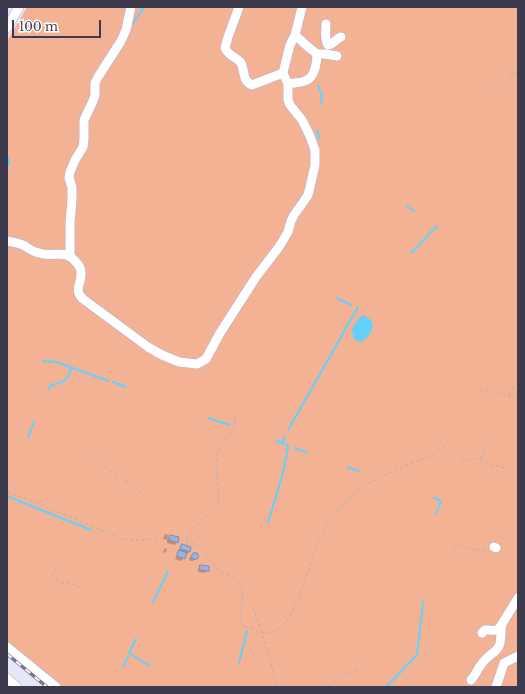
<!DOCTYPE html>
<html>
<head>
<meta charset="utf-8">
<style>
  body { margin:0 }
  #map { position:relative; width:525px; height:694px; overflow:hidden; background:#e6e6fa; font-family:"Libre Baskerville",serif }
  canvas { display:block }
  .frame { position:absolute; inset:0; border:8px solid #3c3b4e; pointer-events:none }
  .scale { position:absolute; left:12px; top:20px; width:89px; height:18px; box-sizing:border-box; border:2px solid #3c3b4e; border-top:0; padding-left:5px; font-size:12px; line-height:14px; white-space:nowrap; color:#3c3b4e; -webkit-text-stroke:3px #fff; paint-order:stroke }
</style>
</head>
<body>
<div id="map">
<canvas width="525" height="694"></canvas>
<div class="frame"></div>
<div class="scale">100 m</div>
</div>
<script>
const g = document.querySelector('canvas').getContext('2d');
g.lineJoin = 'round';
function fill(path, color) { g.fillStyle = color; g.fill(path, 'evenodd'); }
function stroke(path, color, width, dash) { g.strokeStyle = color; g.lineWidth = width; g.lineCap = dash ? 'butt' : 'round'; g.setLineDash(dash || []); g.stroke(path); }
fill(new Path2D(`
  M 27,7 L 518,7 L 518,687 L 54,687 L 7,648 L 7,41 Z`), '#f2b293');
fill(new Path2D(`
  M 363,315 L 371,320 L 373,325 C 371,335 363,347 353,338 L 354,335 L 351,331 L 359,318 Z`), '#64d1fd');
fill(new Path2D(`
  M 165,534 L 168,535 L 167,540 L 170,536 L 177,542 L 175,545 L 167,543 L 167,540 L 163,539 Z
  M 182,545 L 189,552 L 181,561 L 175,559 L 180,548 Z
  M 165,548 L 167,549 L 165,553 L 163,552 Z
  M 194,554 L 196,554 L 198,556 L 193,561 L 191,561 L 189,560 L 189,558 Z
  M 200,566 L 208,570 L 205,573 L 198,572 L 198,569 Z`), '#0003');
stroke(new Path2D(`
  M 139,7 L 143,10
  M 133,23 L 145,7
  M 318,86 L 322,95 L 321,104
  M 317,130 L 319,138
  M 9,165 L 9,158
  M 406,206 L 414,211
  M 411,253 L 437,226
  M 337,298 L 351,305
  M 43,361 L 56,362 L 109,381
  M 113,382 L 126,387
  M 48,390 L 51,385 C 62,383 69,380 71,368
  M 208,418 L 230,425
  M 288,430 L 358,307
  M 28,438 L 34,422
  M 282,443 L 285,436
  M 295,448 L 307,453
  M 347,467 L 359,471
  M 9,497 L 91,530
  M 434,498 L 441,501 L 436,514
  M 268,523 L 282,476 L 288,448 L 288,446 L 282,443 L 276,441
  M 153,602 L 168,571
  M 136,639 L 129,653 L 150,666
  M 239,663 L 247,631
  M 123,666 L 128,657
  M 386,687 L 417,655 L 423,602`), '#64d1fd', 2);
const building = new Path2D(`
  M 170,535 L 179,537 L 178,543 L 169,540 Z
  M 182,544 L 191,547 L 190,552 L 180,549 Z
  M 179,550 L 187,553 L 185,559 L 177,556 Z
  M191.5 556a3.5 3.5 0 1 1 7 0a3.5 3.5 0 1 1-7 0Z
  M 200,565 L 209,566 L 209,571 L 200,570 Z`);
fill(building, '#9eb1dc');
stroke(building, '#7c8eb8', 1);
const minor = new Path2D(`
  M 239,7 L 228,37 L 225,48 C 227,55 237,57 241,63 C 245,71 242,81 252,85 L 283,73
  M 326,24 C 326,31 324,39 328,45 C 333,44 336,39 341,37
  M 7,28 L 19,7
  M 295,35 L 307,46 L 317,54 L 325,54 L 337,56
  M 288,84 C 294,83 301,83 307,80 C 315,76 317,62 317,54
  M 7,241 C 13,242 19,243 25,246 C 29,249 34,252 39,253 C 53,258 65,248 76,262 C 79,265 81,269 81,273 C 82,284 73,289 83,299 L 148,347 L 162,355 L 179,362 L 197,364 L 206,359 L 220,333 L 256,277 L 279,247 L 288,232 L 291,221 L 294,215 L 304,201 L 308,195 L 310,187 L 315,165 L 315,150 L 310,136 L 302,120 L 290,105 L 288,100 L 288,84 L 283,73 L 290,45 L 295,35 L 302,7
  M 70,256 L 70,223 L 72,200 L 72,187 L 69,178 L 70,172 L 75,160 L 83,147 L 84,139 L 84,120 L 93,101 L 95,95 L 95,83 L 98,77 L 121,41 L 126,30 L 131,7
  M 494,547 L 496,548
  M 482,633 L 485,630 C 495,629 495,634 502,624
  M 7,647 L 56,687
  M 7,678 L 17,687
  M 471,680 C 477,673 480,663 488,657 C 492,653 497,651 499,646 C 502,640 500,631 502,624 L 518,598
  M 496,687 L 504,663 L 518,656`);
stroke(minor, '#b1afde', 10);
stroke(new Path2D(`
  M 484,94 L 495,90 L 508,81 L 518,68
  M 479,390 C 491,391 503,395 516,397
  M 509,395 L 514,385
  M 234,416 C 239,434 220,438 217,454 C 215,462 217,479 218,488 C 218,494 220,500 217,506 L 198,524 L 185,541 C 190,542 195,544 199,547 C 207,552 209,562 216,568 C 224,574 238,579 242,589 C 243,593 242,597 242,601 C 241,608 237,621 245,626 C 247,628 250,628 253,629 C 256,630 256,631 259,632 C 267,634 275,633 281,627 C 296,613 306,575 313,556 C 317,544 322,533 329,523 C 338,508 349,496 364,486 C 373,480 384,475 393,471 C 412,462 440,458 450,439
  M 90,457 L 127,481 L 144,495
  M 481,458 L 484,450 L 491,445
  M 462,462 L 472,459 L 481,459 L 486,463 L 505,468
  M 7,493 L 19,496 L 53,510 L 123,539 L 129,540 L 157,539
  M 454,548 C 462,541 466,548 473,549 C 477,550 482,550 486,550
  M 55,569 L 52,575 C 58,582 63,583 71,584 C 74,584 78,586 81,588
  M 253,607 L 262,633 L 276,681 L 275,687
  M 329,687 L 343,675 L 359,669`), '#b0b0c3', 1, [3, 3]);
stroke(minor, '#fff', 9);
const rail = new Path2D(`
  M 7,654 L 47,687`);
stroke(rail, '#767689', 3.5);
stroke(rail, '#fff', 2, [6]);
</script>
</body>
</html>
